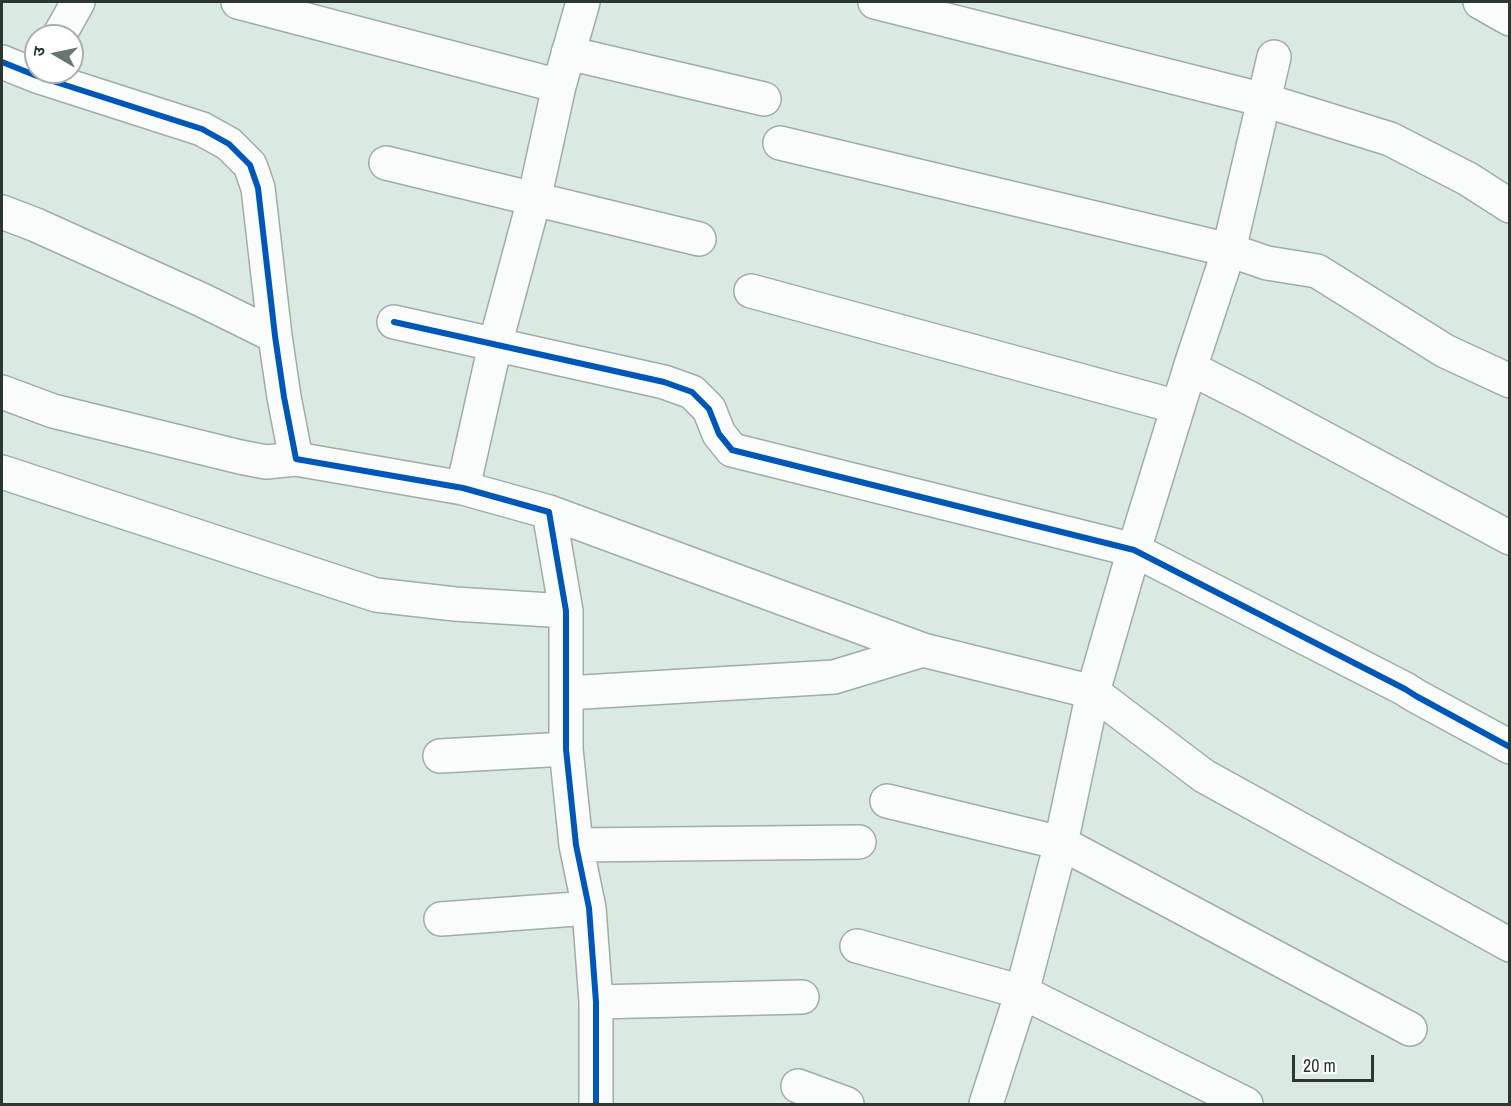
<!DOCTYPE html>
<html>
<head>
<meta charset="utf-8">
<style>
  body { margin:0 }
  #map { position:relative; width:1511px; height:1106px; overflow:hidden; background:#dbe9e3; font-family:"Archivo Narrow","Noto Sans Devanagari",sans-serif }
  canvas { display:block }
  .frame { position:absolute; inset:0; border:3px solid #2c3732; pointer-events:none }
  .north { position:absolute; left:24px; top:24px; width:60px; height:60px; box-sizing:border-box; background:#fff; border:2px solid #abafad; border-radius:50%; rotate:279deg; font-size:16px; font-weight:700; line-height:24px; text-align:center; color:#2c3732 }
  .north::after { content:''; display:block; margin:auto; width:21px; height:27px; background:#697570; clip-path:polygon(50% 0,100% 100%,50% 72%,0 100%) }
  .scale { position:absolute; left:1292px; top:1055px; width:82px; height:27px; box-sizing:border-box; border:3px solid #2c3732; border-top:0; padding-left:8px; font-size:18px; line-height:21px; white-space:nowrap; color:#2c3732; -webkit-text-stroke:4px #fff; paint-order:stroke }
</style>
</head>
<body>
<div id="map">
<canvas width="1511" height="1106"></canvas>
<div class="frame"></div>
<div class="north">उ</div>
<div class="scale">20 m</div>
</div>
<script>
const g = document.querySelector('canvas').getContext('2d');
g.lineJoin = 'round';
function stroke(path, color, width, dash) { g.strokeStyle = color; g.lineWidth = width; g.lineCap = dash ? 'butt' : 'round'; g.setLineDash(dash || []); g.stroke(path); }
const minor = new Path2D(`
  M 238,2 L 559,86
  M 875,2 L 1264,100 L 1390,139 L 1468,179 L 1510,206
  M 1480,2 L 1510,19
  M 59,36 L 78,2
  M 568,53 L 764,99
  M 2,62 L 37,76 L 202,129 L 229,144 L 250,165 L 258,188 L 275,336 L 284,397 L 296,459 L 463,488 L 549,512 L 566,611 L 566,749 L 576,845 L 589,908 L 596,1002 L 596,1104
  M 780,143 L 1229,250 L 1267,263 L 1317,271 L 1445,351 L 1510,381
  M 386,163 L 699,239
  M 2,212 L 36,225 L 202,300 L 275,336
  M 751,291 L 1178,407
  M 394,322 L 664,382 L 692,392 L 709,409 L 719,434 L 732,450 L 1134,550 L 1405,689 L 1416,696 L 1510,747
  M 1190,368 L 1229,250 L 1274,57
  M 2,392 L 53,411 L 240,457 L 266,462 L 296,459
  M 2,472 L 376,595 L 455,604 L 566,611
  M 463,488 L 495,345 L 534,200 L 559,86 L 583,2
  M 549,512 L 923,650 L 1093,692 L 1204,776 L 1510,945
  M 567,693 L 834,677 L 923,650
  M 440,756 L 566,749
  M 887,801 L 1061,843 L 1410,1029
  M 576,845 L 859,842
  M 441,919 L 589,908
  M 857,946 L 1022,992 L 1246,1104
  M 596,1002 L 802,997
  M 798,1086 L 847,1104
  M 986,1104 L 1022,992 L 1061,843 L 1093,692 L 1134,550 L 1190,368 L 1251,399 L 1510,538`);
stroke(minor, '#a1aba7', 36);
stroke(minor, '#fafcfb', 33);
stroke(new Path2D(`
  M 2,62 L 37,76 L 202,129 L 229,144 L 250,165 L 258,188 L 275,336 L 284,397 L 296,459 L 463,488 L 549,512 L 566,611 L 566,749 L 576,845 L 589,908 L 596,1002 L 596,1104
  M 394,322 L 664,382 L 692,392 L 709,409 L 719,434 L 732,450 L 1134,550 L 1405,689 L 1416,696 L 1510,747`), '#0057b8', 6);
</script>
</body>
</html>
